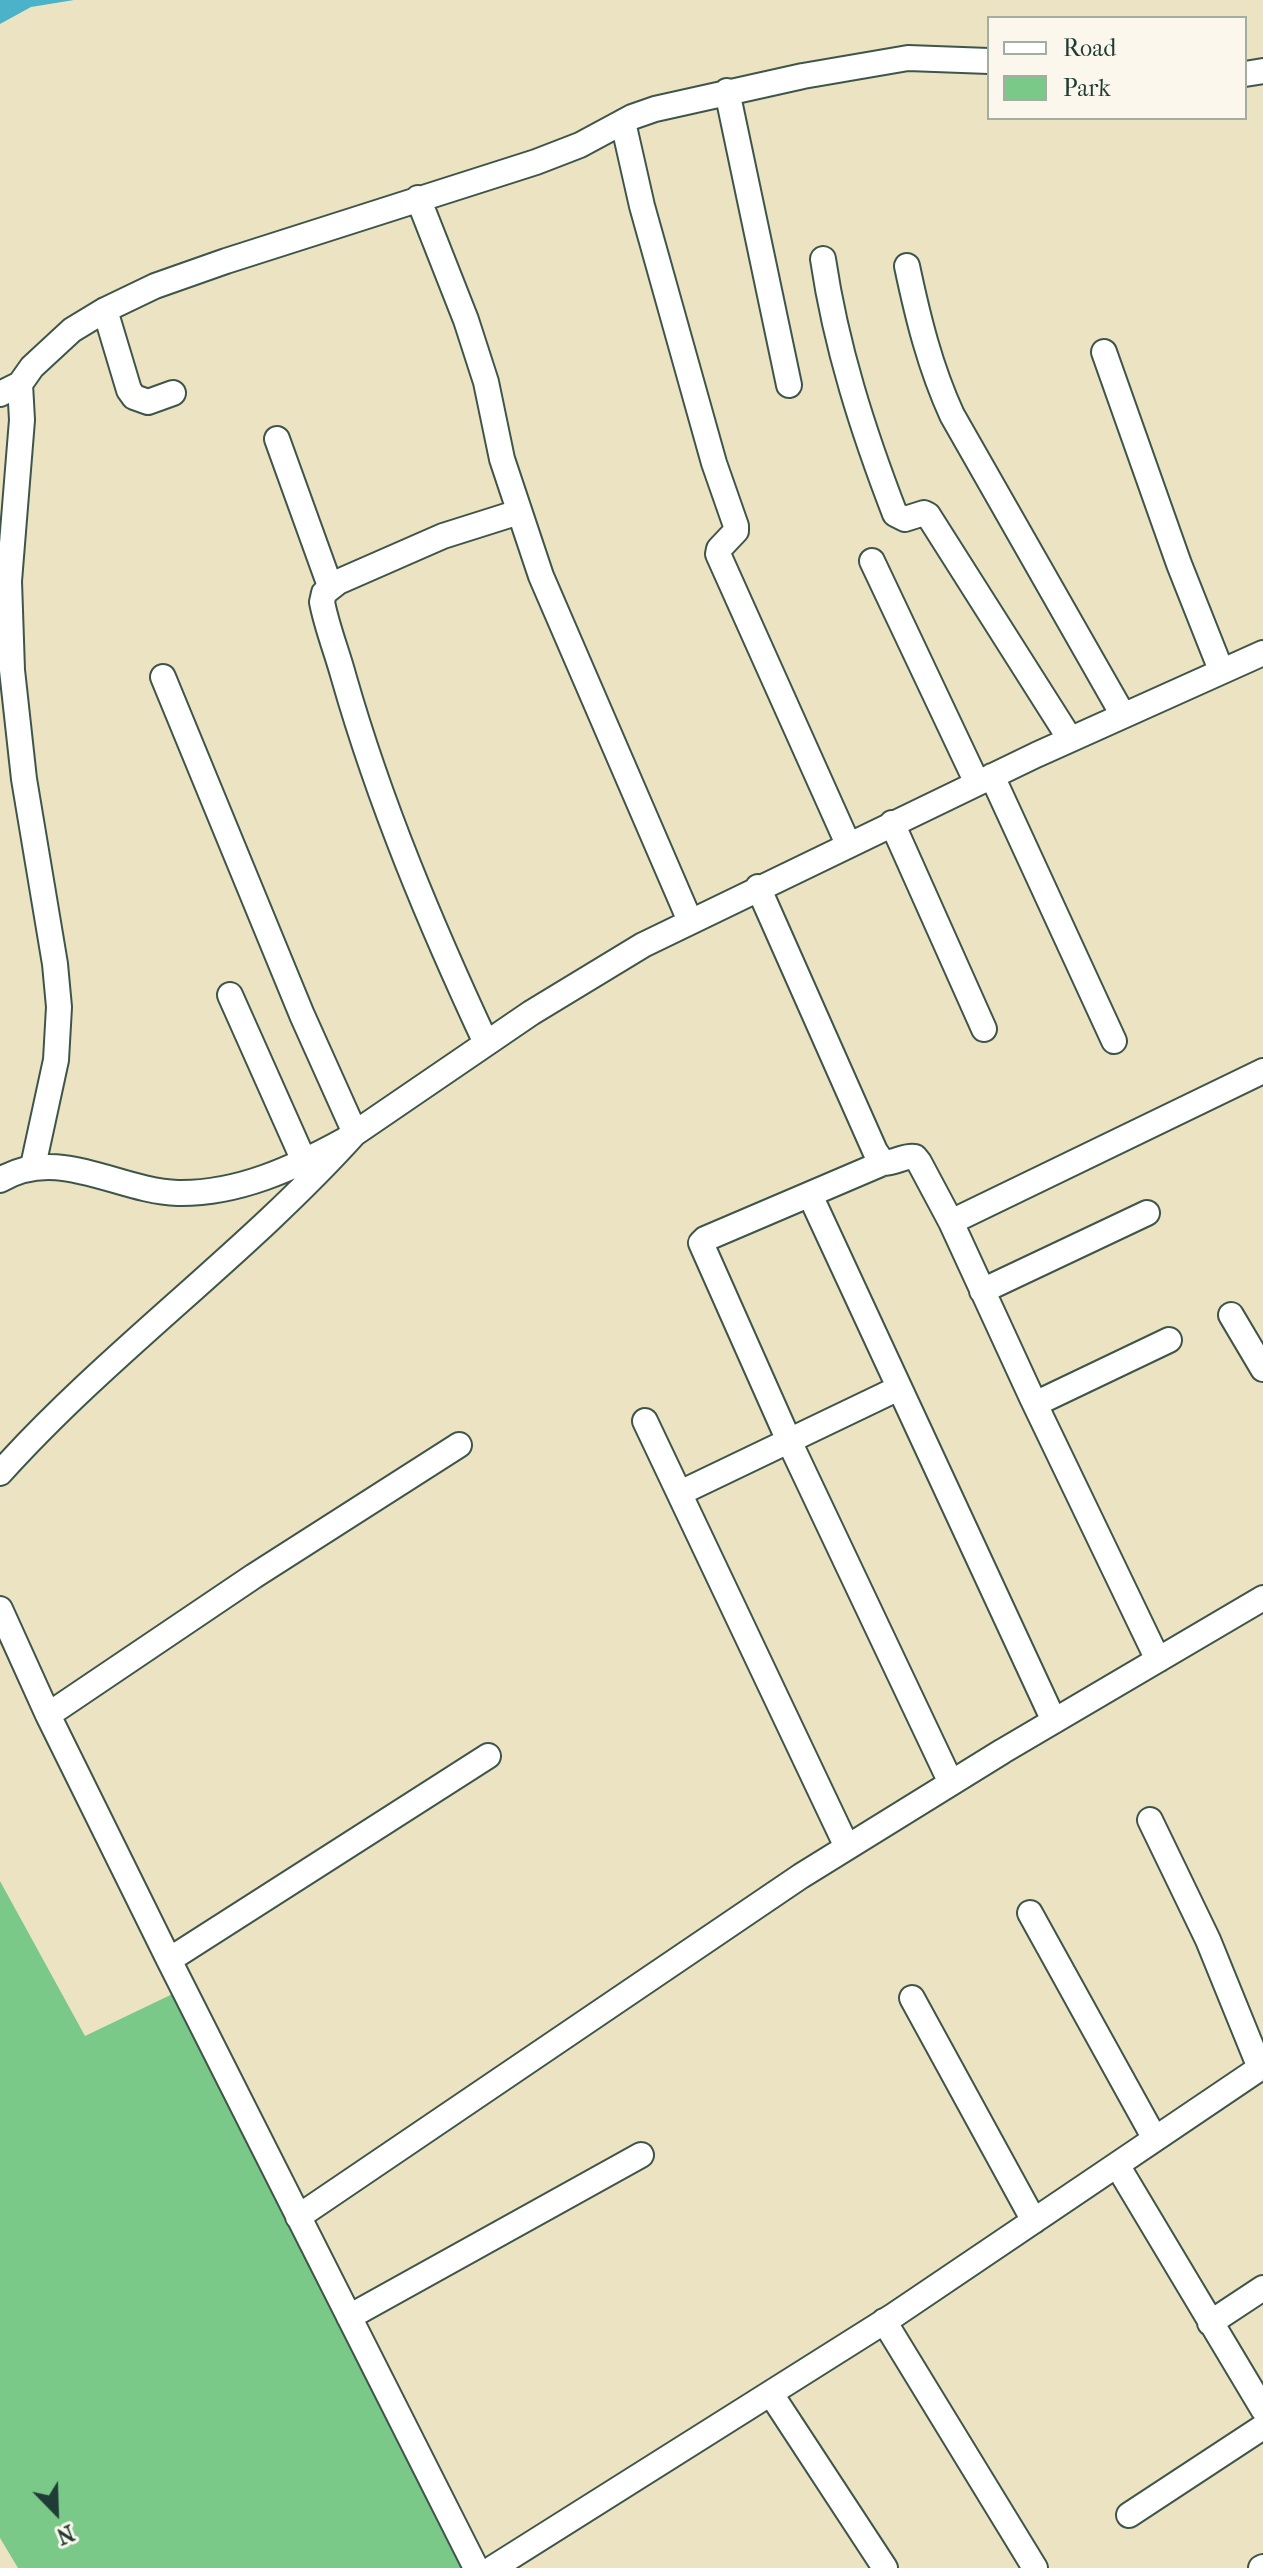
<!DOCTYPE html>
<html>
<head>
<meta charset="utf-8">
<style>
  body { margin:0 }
  #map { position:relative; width:1263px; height:2568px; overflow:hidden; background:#ece3c3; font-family:"IM FELL French Canon",serif }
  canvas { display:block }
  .legend { position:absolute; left:987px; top:16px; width:260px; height:104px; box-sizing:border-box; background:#fbf7ec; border:2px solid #a3ada2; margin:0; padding:10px 14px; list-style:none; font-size:24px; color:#1f3d34 }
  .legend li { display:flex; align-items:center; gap:16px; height:40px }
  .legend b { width:40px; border:2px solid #a3ada2 }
  .north { position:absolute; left:16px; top:2472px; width:80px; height:80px; -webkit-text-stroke:6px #fbf7ec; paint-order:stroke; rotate:157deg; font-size:22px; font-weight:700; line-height:32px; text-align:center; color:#1f3d34 }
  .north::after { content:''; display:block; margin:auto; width:28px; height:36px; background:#1f3d34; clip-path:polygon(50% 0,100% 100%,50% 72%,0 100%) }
</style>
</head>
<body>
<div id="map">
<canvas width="1263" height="2568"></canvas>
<ul class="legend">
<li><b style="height:10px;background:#fff"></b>Road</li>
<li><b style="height:22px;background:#7ac989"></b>Park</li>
</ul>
<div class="north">N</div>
</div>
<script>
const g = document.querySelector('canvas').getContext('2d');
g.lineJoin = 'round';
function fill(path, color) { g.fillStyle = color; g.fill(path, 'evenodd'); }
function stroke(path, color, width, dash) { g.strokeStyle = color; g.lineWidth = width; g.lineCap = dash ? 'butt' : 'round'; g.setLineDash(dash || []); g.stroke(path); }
fill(new Path2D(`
  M 0,1881 L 85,2036 L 185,1988 L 278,2193 L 402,2452 L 469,2568 L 18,2568 L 0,2538 Z`), '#7ac989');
fill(new Path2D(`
  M 0,0 L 74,0 L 31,7 L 0,24 Z`), '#4ab3c9');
const street = new Path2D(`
  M 1245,74 L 1263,71
  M 727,91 L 789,385
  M 623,122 L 642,206 L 714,463 L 736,526 L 736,531 L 719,549 L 718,554 L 848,844
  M 418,198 L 466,320 L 486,382 L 502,459 L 541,576 L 690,921
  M 823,259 C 836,347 863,431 895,514 L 905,519 L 924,513 L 928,515 L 1070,739
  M 907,266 C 918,318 930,367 952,415 L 1123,715
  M 105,310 L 129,390 L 134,397 L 148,402 L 173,393
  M 1104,352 L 1179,564 L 1221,670
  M 20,384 L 22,420 L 9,581 L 12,670 L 24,779 L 55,964 L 59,1007 L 56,1060 L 33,1166
  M 0,394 L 20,384 L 32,367 L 72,330 L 105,310 L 155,286 L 226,261 L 536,162 L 580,145 L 632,117 L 655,109 L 803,76 L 908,58 L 989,61
  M 277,439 L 330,586
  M 872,561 L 977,783
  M 992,776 L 1114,1041
  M 892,823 L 984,1029
  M 758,887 L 875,1151 L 883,1163 C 895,1163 905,1155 915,1157 L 919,1162 L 951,1222 L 1032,1398 L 1158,1660
  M 230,995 L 304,1161
  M 486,1043 C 431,925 380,804 344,678 C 337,652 327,628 322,602 L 324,593 L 338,582 L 443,536 L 519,512
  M 883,1163 L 705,1239 L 701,1243 L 789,1441 L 951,1783
  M 0,1180 C 58,1145 117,1191 178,1193 C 238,1194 294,1168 345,1140 L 531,1013 L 643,945 L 1036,755 L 1263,653
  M 810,1195 L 1054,1721
  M 951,1222 L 1263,1071
  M 982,1291 L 1147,1213
  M 1231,1315 L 1263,1369
  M 1035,1404 L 1169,1340
  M 645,1421 L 847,1847
  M 0,1473 C 110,1351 245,1255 355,1133 L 302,1015 L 163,677
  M 680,1493 L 899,1388
  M 0,1609 L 48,1715 L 169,1960 L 476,2568
  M 48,1715 L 254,1576 L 459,1445
  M 1150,1820 L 1208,1940 L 1260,2068
  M 1030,1913 L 1155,2139
  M 169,1960 L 488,1756
  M 912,1998 L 1034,2221
  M 1117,2165 L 1263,2409
  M 298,2217 L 801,1876 L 1003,1751 L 1263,1598
  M 349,2317 L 641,2155
  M 884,2321 L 1035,2568
  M 1210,2323 L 1263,2288
  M 771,2394 L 885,2568
  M 1129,2515 L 1263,2427
  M 493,2568 L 893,2316 L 1263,2066
  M 1261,2568 L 1263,2567`);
stroke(street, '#3e5649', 28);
stroke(street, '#fff', 24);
</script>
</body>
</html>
